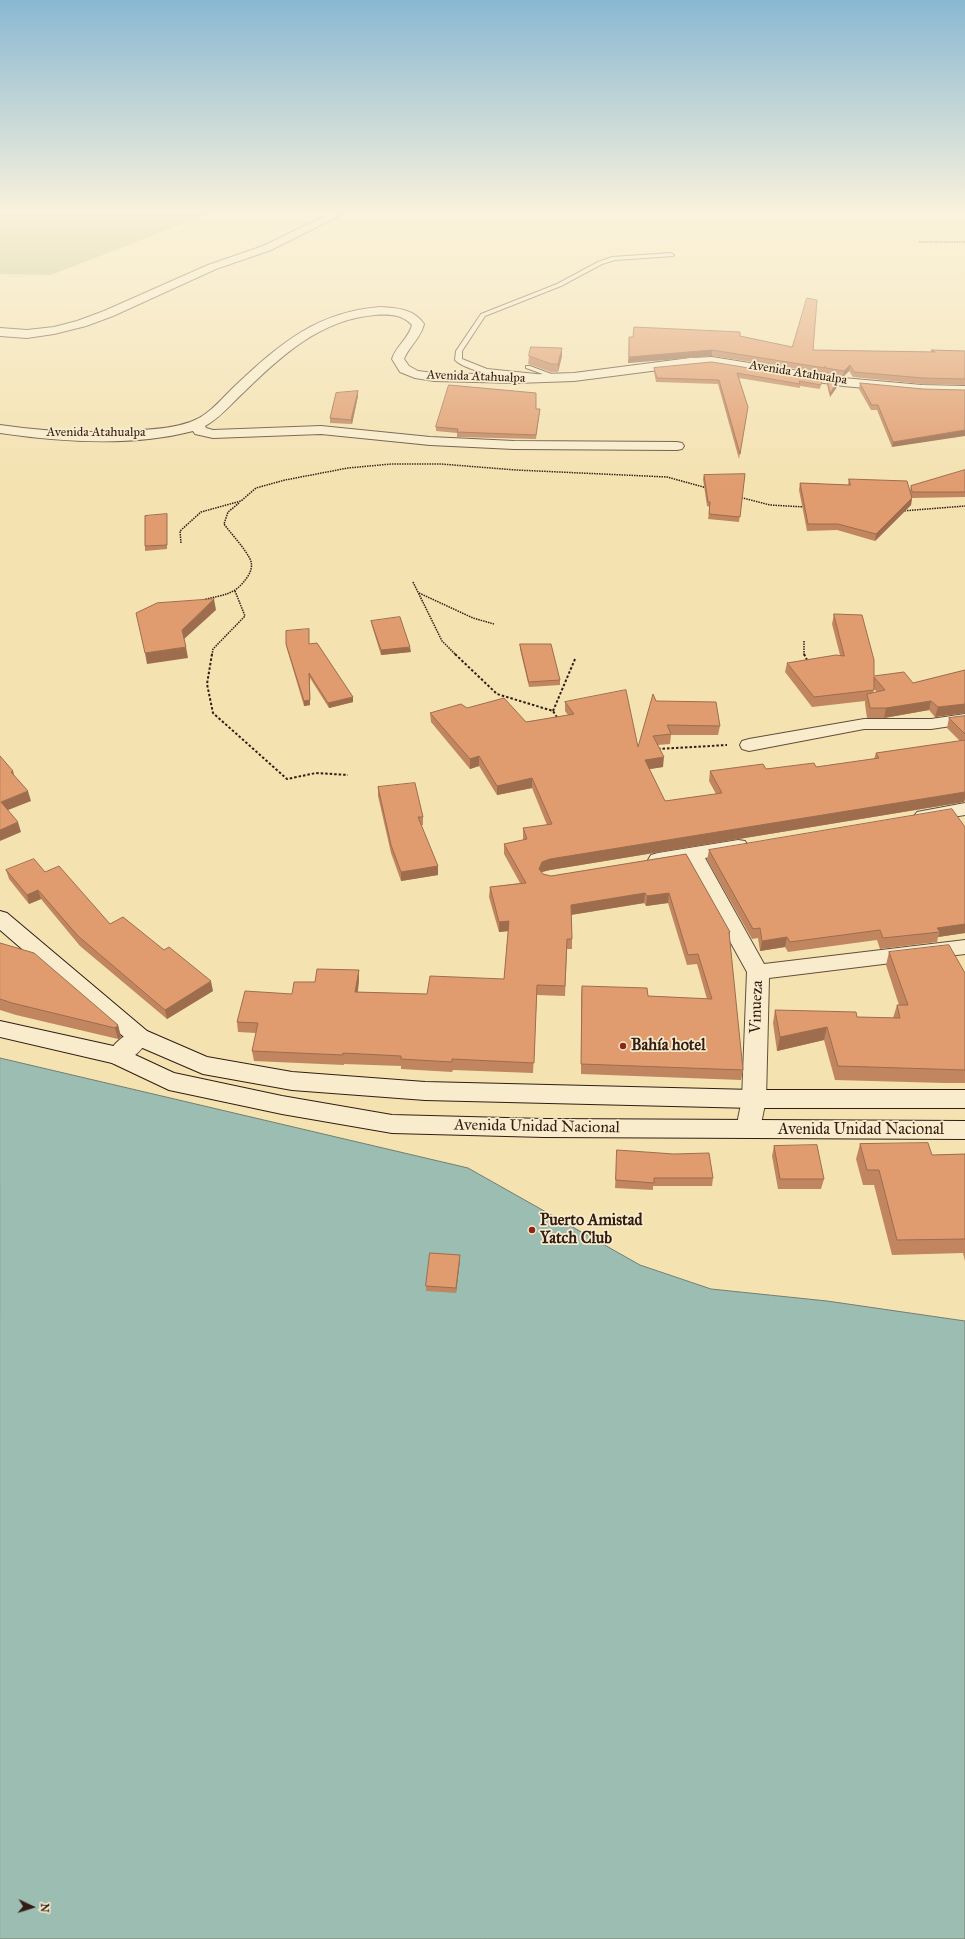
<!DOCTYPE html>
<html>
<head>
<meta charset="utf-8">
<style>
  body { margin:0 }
  #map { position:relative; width:965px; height:1939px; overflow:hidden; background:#f4e2b1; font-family:"IM FELL Great Primer",serif }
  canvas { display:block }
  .north { position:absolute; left:12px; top:1887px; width:40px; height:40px; -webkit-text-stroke:3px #f8eccc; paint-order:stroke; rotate:94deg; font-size:11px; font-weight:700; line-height:16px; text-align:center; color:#321d15 }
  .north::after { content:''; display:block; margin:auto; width:14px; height:18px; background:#321d15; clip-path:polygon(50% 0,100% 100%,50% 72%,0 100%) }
</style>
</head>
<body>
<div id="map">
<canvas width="965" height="1939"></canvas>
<div class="north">N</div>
</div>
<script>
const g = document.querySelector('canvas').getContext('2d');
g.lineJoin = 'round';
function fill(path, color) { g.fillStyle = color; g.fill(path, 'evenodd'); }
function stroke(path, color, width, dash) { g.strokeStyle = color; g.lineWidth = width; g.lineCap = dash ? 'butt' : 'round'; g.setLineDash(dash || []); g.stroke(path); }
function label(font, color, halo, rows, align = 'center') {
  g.font = font + ' "IM FELL Great Primer",serif'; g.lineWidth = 3.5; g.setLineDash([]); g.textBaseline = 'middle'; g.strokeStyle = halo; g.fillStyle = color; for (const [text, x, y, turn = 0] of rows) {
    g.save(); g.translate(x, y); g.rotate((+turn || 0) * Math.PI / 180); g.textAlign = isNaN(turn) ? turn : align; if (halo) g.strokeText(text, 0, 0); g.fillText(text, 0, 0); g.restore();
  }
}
fill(new Path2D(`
  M 0,211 L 216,211 L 51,275 L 0,274 Z`), '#c1c287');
const water = new Path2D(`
  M 0,1058 L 468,1168 L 640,1265 L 711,1289 L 827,1301 L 965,1321 L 965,1939 L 0,1939 Z`);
fill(water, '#9cbdb2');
stroke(water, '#727d73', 1);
const lane = new Path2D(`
  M 671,253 L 674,255 L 673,256 L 615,260 L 602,264 L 561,286 L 485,316 L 462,351 L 462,359 L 487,369 L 536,374 L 538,375 L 538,377 C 520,381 468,373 455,360 L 456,351 L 481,314 L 557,284 L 598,262 L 612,257 Z
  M 526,366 L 530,366 L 562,378 L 557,379 L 526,368 Z`);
const street = new Path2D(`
  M 335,211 L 349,211 L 271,250 L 216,269 L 113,316 L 86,326 L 54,334 L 27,338 L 0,336 L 0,328 L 27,330 L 54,327 L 77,321 L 104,311 L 208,265 L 263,246 Z
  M 380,307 C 397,308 414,309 424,324 C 421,338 409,346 404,359 L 409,366 L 418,371 L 434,373 L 516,375 L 574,373 L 690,358 L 712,357 L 843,378 L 922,385 L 965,386 L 965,394 L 922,393 L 843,386 L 712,365 L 690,366 L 574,381 L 516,383 L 434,381 L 415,378 L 400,372 L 392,359 C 396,346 409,338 412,325 C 402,314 388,314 375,315 C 321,319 281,356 244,392 C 231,404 220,418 205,426 L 206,428 L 213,430 L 321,426 L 430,437 L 514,441 L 677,442 L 682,443 L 684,446 L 682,449 L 677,450 L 514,449 L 430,445 L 321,434 L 213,438 L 195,434 L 193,431 C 133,447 61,442 0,433 L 0,425 C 47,432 94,434 142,430 C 160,429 179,427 195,420 C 211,413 224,396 237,384 C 281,343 317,312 380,307 Z
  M 965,714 L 965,724 L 931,729 L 864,729 L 749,751 L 742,749 L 740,745 L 742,741 L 749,739 L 864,719 L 931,719 Z
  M 965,803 L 965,815 L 924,822 L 917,820 L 914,816 L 917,812 Z
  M 738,840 L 745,841 L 748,846 L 745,851 L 705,858 L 764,964 L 965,940 L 965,954 L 769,978 L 766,1099 L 760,1129 L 757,1136 L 748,1138 L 739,1136 L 736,1129 L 742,1099 L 747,972 L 686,862 L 658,867 L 651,865 L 648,860 L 651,855 L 658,853 Z
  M 139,1029 L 147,1031 L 151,1037 C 145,1046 130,1063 119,1064 C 116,1065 113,1063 110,1062 L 106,1056 C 113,1044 126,1032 139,1029 Z`);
const secondary = new Path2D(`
  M 0,911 L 7,913 L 147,1031 L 207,1057 L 292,1072 L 425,1082 L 754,1090 L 965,1090 L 965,1108 L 754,1108 L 425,1100 L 292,1090 L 203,1074 L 131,1043 L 0,930 Z
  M 0,1021 L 118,1047 L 174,1073 L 282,1096 L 392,1115 L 544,1119 L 965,1121 L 965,1139 L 544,1137 L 392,1133 L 282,1114 L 169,1090 L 112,1063 L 0,1037 Z`);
stroke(lane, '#624e3c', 2);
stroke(street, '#624e3c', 2);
stroke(secondary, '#321d15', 2);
stroke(new Path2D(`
  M 919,242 L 965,242
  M 739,497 L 770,505 L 805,507
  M 902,511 L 965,506
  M 181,543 L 180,531 L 201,512 L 241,501 L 256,488 L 285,480 L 348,468 L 391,464 L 441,464 L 516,470 L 667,477 L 707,488
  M 413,582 L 442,641 L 456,655
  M 419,593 L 473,618 L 494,624
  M 203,600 C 224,594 235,596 248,576 C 251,571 253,565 250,559 C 244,547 232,535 224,524 L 228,512 L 239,503
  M 804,641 L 804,655
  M 212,655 L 213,649 L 245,616 L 235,591`), '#321d15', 1.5, [1.5, 1]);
stroke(new Path2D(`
  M 212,654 L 207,684 L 213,713 L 287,779 L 316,773 L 348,775
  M 455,654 L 497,694 L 553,711 L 558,719
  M 804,654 L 808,662
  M 553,711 L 575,659
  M 658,749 L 727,745`), '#321d15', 2, [2.5, 2]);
fill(lane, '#f8eccc');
fill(street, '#f8eccc');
fill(secondary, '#f8eccc');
fill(new Path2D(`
  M 740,336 L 792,347 L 813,350 L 931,352 L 931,350 L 965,351 L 965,385 L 922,384 L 853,377 L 849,371 L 843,377 L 825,374 L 824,371 L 824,373 L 712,356 L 628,363 L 629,337 Z
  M 529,356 L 562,356 L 558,372 L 551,372 L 528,364 Z
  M 712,362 L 822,380 L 820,389 L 800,386 L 800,388 L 739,378 L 748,407 L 739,459 L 718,384 L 656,382 L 654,372 L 654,368 Z
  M 828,381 L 838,382 L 837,387 L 830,397 L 827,385 Z
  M 860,383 L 923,389 L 892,447 L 877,410 L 871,410 L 859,389 Z
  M 358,396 L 352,424 L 330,423 L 330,418 Z
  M 536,409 L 540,409 L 536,439 L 457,437 L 457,433 L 436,431 L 436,427 Z
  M 965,470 L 965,497 L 912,498 L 911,505 L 875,541 L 837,530 L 807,531 L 799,490 L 800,483 L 848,485 L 849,479 L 910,491 L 911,486 Z
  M 745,474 L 739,522 L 708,519 L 710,507 L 707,506 L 703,479 L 704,475 Z
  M 167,519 L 167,549 L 145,551 L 145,546 Z
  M 834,614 L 874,676 L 913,683 L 965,670 L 965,713 L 935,717 L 929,710 L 884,718 L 867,718 L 865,704 L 865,701 L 812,707 L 785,672 L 787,663 L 840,655 L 832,624 ZM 874,689 L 877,692 L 873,693 Z
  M 371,621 L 411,652 L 381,655 L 372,626 Z
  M 309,634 L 309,644 L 353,702 L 329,708 L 310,678 L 310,705 L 304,706 L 287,649 L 286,644 Z
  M 520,644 L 560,680 L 560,685 L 529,687 L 520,649 Z
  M 656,701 L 720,726 L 718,735 L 671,735 L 670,744 L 658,745 L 663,767 L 649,769 L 665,801 L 716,794 L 709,781 L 710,771 L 816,767 L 874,759 L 876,753 L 960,741 L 947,728 L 949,718 L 965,716 L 965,800 L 964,802 L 550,870 L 542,872 L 543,874 L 551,876 L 686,854 L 730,932 L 729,938 L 743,1070 L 741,1080 L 581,1074 L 581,996 L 582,986 L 648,996 L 707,999 L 697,964 L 687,965 L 668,903 L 646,906 L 644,903 L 571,915 L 572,939 L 572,949 L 567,949 L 565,996 L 537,995 L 533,1073 L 453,1070 L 452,1072 L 401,1069 L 401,1066 L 344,1064 L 344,1065 L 254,1061 L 252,1051 L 256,1033 L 238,1032 L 237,1022 L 315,982 L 359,970 L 359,980 L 358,992 L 427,994 L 504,979 L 508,931 L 499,932 L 489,897 L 490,887 L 520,883 L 504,854 L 504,844 L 523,840 L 523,828 L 547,825 L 532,788 L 497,795 L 479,766 L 470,769 L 431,722 L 430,713 L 467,708 L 526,722 L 568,715 L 565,711 L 565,702 L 638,747 Z
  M 378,787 L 423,817 L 423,825 L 421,825 L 438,875 L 401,881 L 391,853 L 378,796 Z
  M 965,827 L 965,933 L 938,937 L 937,942 L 880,949 L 877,940 L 788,952 L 785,947 L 760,951 L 758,938 L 752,939 L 707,860 L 709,850 Z
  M 6,870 L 45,872 L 110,924 L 213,991 L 167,1019 L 80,946 L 41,899 L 29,904 L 9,879 Z
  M 0,943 L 118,1025 L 121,1037 L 118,1039 L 16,1015 L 0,1010 Z
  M 889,952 L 965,973 L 965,1083 L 944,1083 L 835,1080 L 824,1040 L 777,1051 L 773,1023 L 775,1010 L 857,1017 L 893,1018 L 897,1005 L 899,1005 L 886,965 Z
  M 860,1144 L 932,1155 L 965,1154 L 965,1261 L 963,1253 L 892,1255 L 874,1185 L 863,1185 L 856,1159 Z
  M 774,1146 L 824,1179 L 821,1189 L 778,1189 L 772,1156 Z
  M 617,1150 L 713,1178 L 712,1186 L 653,1186 L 653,1190 L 615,1188 Z
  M 460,1260 L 456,1293 L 426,1291 L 426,1286 Z`), '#c1865f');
fill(new Path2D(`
  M 562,348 L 562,356 L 558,372 L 558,364 Z
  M 712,350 L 712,356 L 628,363 L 629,357 Z
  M 850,365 L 849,371 L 843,377 L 844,371 Z
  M 838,382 L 837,387 L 830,397 L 830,393 Z
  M 358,391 L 358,396 L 352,424 L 351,420 Z
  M 965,430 L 965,436 L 892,447 L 893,442 Z
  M 912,498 L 911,505 L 875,541 L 876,534 Z
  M 214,599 L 216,610 L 183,640 L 182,630 Z
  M 186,647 L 188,658 L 147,664 L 145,653 Z
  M 410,647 L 411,652 L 381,655 L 381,650 Z
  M 309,673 L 310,705 L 304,706 L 304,701 Z
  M 353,697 L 353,702 L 329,708 L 328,703 Z
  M 931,701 L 929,710 L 884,718 L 886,708 Z
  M 965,704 L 965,713 L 935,717 L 938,707 Z
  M 479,756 L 479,766 L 470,769 L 470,759 Z
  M 664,757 L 663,767 L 644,770 L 645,760 Z
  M 13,771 L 16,781 L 11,772 Z
  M 532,778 L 532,788 L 497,795 L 497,786 Z
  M 28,791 L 31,801 L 3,812 L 1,802 Z
  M 965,792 L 965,798 L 964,802 L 550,870 L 542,872 L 539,869 L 542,862 L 550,859 Z
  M 18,822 L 21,832 L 0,841 L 0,830 Z
  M 438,866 L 438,875 L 401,881 L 401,872 Z
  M 38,890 L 41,899 L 29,904 L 27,895 Z
  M 645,893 L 644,903 L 570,915 L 571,905 Z
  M 669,893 L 668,903 L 646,906 L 647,896 Z
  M 509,921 L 509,931 L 499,932 L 499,922 Z
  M 965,924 L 965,933 L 938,937 L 940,932 L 937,928 Z
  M 787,937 L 785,947 L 760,951 L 762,941 Z
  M 359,970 L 359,980 L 356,1002 L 355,992 Z
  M 211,981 L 213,991 L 167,1019 L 165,1010 Z
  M 118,1025 L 121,1037 L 118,1039 L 115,1028 Z
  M 827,1027 L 824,1040 L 777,1051 L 780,1037 Z
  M 460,1255 L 460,1260 L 456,1293 L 456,1288 Z`), '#9d6d4e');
const building = new Path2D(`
  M 807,298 L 817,300 L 813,350 L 935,352 L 931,350 L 965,351 L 965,379 L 923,378 L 854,372 L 850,365 L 844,371 L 826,368 L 825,366 L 825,368 L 712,350 L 629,357 L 629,337 L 633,337 L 634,327 L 740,332 L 740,336 L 792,347 Z
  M 531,347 L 562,348 L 558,364 L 551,364 L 529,356 Z
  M 712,362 L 822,380 L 821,385 L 799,381 L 800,384 L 737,373 L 748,407 L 740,454 L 719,380 L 657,378 L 654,368 Z
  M 828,381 L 838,382 L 830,393 Z
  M 860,383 L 923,389 L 965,390 L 965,430 L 893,442 L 878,405 L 872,405 Z
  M 449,385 L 536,393 L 536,409 L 540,409 L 536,435 L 457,432 L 458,429 L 436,427 Z
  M 358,391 L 351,420 L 330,418 L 336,393 Z
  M 965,470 L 965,492 L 912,492 L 911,486 Z
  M 745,474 L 740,517 L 709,514 L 710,502 L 708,502 L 704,475 Z
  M 849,479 L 907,481 L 912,498 L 876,534 L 838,524 L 808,524 L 800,483 L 850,485 Z
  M 167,514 L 167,545 L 145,546 L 145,516 Z
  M 214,599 L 182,630 L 186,647 L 145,653 L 136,613 L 157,603 Z
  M 834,614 L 862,615 L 874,660 L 874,676 L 904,672 L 913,683 L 965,670 L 965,704 L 938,707 L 931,701 L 886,708 L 870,708 L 867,694 L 885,690 L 874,677 L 874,690 L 814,697 L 787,663 L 836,655 L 844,656 Z
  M 400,617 L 410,647 L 381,650 L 371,621 Z
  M 309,629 L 309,644 L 317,643 L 353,697 L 328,703 L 309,673 L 310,700 L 304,701 L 286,644 L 286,631 Z
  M 520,644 L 551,644 L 560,680 L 529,682 Z
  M 626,690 L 638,747 L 653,694 L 656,701 L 716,702 L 720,726 L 667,725 L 671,734 L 653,736 L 664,757 L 645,760 L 665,801 L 722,793 L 710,771 L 763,764 L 766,769 L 814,763 L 816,767 L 879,758 L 876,753 L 965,740 L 965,792 L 550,859 L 542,862 L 539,869 L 543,874 L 551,876 L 686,854 L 730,932 L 729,932 L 743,1070 L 581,1064 L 582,986 L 647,988 L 648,996 L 712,999 L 698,954 L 688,955 L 669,893 L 647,896 L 645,893 L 571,905 L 572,939 L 567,939 L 565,986 L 537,985 L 534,1063 L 452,1059 L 452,1062 L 401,1059 L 401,1056 L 343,1053 L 343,1055 L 252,1051 L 258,1023 L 237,1022 L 245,991 L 292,994 L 294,982 L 315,982 L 317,969 L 359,970 L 355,992 L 427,994 L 430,976 L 504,979 L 509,921 L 499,922 L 490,887 L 526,883 L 504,844 L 527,839 L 523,828 L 552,824 L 532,778 L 497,786 L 479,756 L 470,759 L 430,713 L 461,704 L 467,708 L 504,698 L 526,722 L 574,714 L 565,702 Z
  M 965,716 L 965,734 L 949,718 Z
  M 0,756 L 13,771 L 11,772 L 28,791 L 1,802 L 18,822 L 0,830 Z
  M 415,783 L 423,817 L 418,817 L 438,866 L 401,872 L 391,845 L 378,787 Z
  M 952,809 L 965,827 L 965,924 L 937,928 L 940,932 L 883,938 L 880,930 L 790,942 L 787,937 L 762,941 L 760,928 L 753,929 L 709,850 Z
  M 34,859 L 45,872 L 59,866 L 110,924 L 123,917 L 164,950 L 169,947 L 211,981 L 165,1010 L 78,936 L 38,890 L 27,895 L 6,870 Z
  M 0,943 L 34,953 L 118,1025 L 115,1028 L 12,1003 L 0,999 Z
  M 949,945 L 965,973 L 965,1070 L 838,1066 L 827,1027 L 780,1037 L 775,1010 L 856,1012 L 857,1017 L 900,1018 L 897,1005 L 908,1005 L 889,952 Z
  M 928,1143 L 932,1155 L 965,1154 L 965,1239 L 897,1240 L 879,1170 L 867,1170 L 860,1144 Z
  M 817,1145 L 824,1179 L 780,1179 L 774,1146 Z
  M 617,1150 L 674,1154 L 709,1153 L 713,1178 L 654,1178 L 654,1183 L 616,1180 Z
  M 430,1253 L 460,1255 L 456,1288 L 426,1286 Z`);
fill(building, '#e09c6f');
stroke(building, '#9d6d4e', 1);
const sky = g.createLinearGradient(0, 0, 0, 483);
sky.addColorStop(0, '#89b8d2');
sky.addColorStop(0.44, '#faf2dc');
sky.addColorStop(1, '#faf2dc00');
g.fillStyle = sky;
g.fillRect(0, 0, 965, 483);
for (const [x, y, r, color] of [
  [623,1046,4,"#8f2418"],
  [532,1230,4,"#8f2418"]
]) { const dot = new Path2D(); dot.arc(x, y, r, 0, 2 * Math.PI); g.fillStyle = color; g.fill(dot); stroke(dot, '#f8eccc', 1.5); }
label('13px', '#321d15', '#f8eccc', [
  ["Avenida Atahualpa",798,373,9],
  ["Avenida Atahualpa",476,377,2],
  ["Avenida Atahualpa",96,433]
]);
label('16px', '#321d15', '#f8eccc', [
  ["Vinueza",757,1007,-88],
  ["Avenida Unidad Nacional",537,1127,1],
  ["Avenida Unidad Nacional",861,1130]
]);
label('bold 16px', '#321d15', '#f8eccc', [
  ["Bahía hotel",631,1046],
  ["Puerto Amistad",540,1221],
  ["Yatch Club",540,1239]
], 'left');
</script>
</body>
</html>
